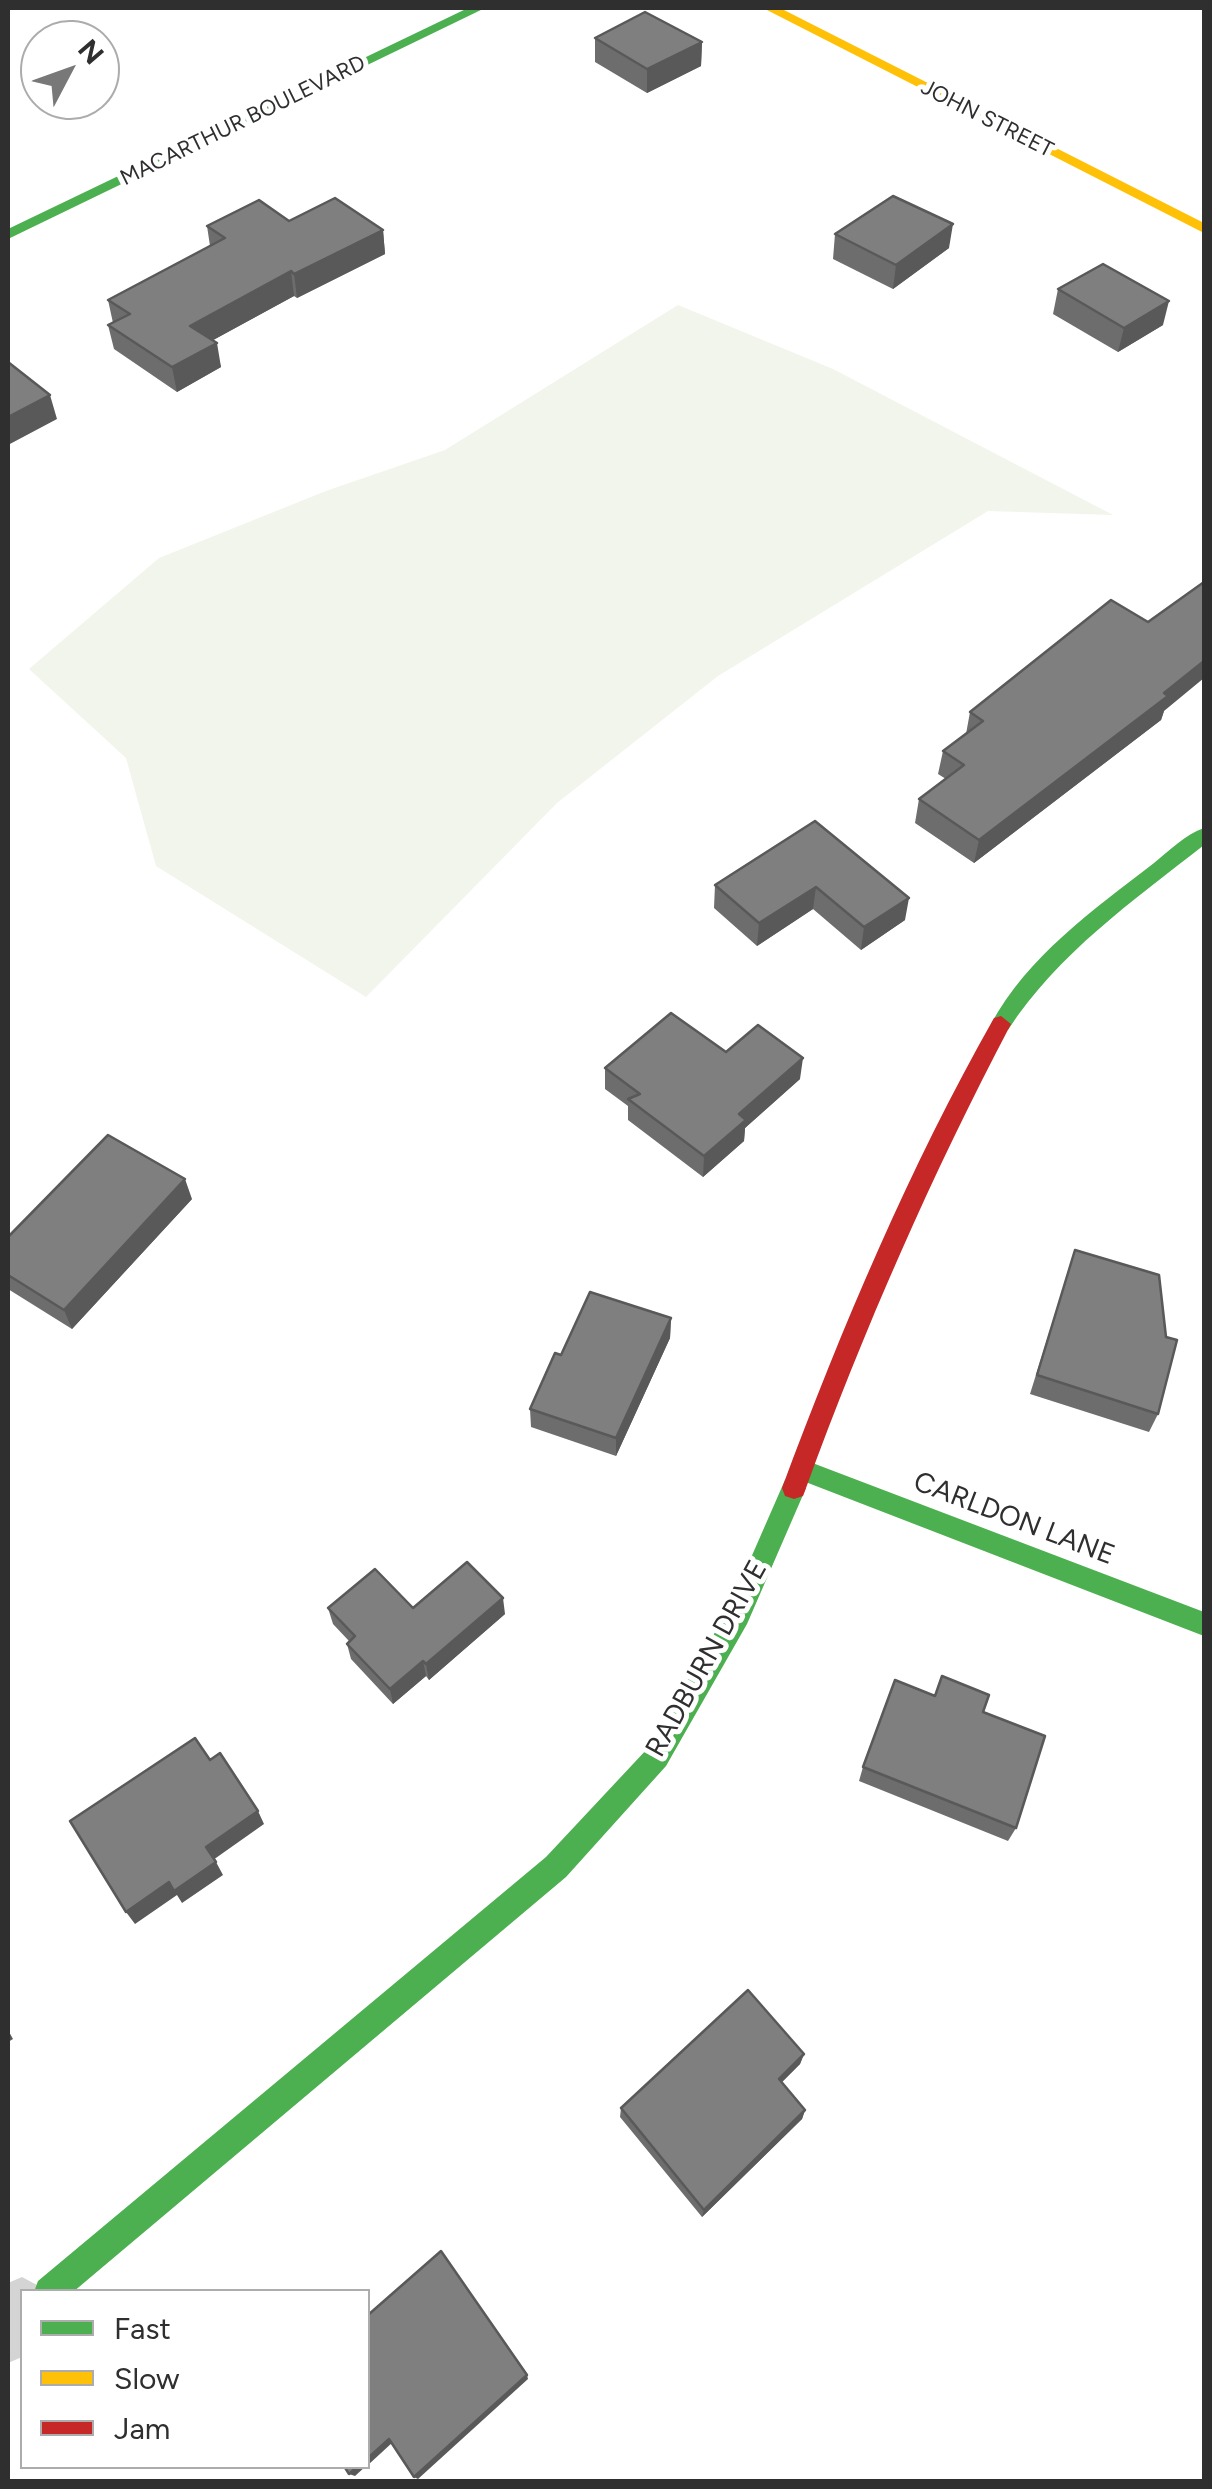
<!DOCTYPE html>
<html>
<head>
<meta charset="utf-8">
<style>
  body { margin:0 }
  #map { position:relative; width:1212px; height:2489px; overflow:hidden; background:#fff; font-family:Figtree,sans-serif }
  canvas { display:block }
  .frame { position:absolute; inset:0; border:10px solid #2f2f2f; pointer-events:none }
  .legend { position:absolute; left:20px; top:2289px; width:350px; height:180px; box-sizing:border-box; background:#fff; border:2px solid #acacac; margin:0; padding:12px 18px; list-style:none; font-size:30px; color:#2f2f2f }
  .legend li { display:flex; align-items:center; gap:20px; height:50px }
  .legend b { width:50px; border:2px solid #acacac }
  .north { position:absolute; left:20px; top:20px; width:100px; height:100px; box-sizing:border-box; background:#fff; border:2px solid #acacac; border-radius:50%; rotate:49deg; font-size:28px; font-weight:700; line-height:40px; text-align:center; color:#2f2f2f }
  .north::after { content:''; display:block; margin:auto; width:35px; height:45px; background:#787878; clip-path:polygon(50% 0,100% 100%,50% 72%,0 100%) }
</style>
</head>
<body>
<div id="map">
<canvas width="1212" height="2489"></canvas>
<div class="frame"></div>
<ul class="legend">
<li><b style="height:12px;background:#4caf50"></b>Fast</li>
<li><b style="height:12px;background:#ffc107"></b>Slow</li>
<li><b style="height:12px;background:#c62828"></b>Jam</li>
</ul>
<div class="north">N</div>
</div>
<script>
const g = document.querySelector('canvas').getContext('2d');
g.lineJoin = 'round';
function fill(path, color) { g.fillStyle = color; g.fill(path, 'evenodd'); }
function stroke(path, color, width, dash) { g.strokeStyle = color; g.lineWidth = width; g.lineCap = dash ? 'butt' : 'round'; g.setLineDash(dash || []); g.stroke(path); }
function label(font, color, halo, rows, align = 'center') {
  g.font = font + ' Figtree,sans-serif'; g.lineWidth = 10; g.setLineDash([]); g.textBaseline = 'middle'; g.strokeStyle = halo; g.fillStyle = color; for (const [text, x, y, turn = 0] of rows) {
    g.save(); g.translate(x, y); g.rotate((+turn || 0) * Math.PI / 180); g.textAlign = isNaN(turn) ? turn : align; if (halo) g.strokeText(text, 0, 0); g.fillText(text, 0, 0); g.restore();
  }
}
fill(new Path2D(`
  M 678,305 L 833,369 L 1113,515 L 988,511 L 718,676 L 557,803 L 366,997 L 156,866 L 126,758 L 29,669 L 159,558 L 326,491 L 445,450 Z`), '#f2f5ec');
fill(new Path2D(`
  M 22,2277 L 50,2292 L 22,2292 L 22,2357 L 8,2363 L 8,2283 Z`), '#d4d4d4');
fill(new Path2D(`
  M 468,8 L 485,8 L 8,239 L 8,229 Z
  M 1204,828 L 1204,845 C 1133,901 1058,953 1008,1030 L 994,1030 L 991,1024 C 1027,957 1094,909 1154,863 C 1169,851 1186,834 1204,828 Z
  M 802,1459 L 1204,1612 L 1204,1636 L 803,1481 L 806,1488 L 747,1624 L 666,1766 L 566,1877 L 73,2292 L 34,2292 L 38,2281 L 546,1857 L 648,1748 L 729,1608 L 785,1480 L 793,1477 L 790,1470 L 793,1462 Z`), '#4caf50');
fill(new Path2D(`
  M 763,8 L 780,8 L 1204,223 L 1204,233 Z`), '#ffc107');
fill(new Path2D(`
  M 1001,1016 L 1011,1024 C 932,1174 864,1329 806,1488 L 803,1496 L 794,1499 L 785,1496 L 782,1488 C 842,1327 909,1168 994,1018 Z`), '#c62828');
fill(new Path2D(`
  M 595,38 L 702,42 L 701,66 L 647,93 L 595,62 Z
  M 289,221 L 383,230 L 385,254 L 297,298 L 294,296 L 213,340 L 221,367 L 177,392 L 114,349 L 108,325 L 113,323 L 108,300 L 210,246 L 207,226 Z
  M 835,234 L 949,248 L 893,289 L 833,259 Z
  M 1058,289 L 1163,325 L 1118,352 L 1053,314 Z
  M 1164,711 L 1161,720 L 974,863 L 915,823 L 919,799 L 946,779 L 938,774 L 943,751 L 966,734 L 970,712 Z
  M 815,821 L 905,920 L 861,950 L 813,909 L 757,946 L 714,908 L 715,885 Z
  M 726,1052 L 800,1079 L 745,1128 L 744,1141 L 703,1177 L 628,1120 L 628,1106 L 605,1089 L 605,1068 Z
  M 192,1199 L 72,1329 L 8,1289 L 8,1237 Z
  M 1075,1250 L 1158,1414 L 1149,1432 L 1030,1394 Z
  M 671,1318 L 670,1338 L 616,1456 L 531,1427 L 530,1409 L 561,1355 Z
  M 328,1608 L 413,1608 L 505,1614 L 429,1680 L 426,1676 L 393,1704 L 351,1659 L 347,1644 L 349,1641 L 333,1624 Z
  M 935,1696 L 983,1712 L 1016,1828 L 1008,1841 L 859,1781 L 863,1767 Z
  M 804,2054 L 800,2064 L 782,2082 L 805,2110 L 802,2119 L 702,2217 L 620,2117 L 621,2108 Z`), '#6d6d6d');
fill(new Path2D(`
  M 702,42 L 701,66 L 647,93 L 647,69 Z
  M 953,224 L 949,248 L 893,289 L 896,265 Z
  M 383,230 L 385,254 L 297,298 L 294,274 Z
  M 291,271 L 294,296 L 195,350 L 190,326 Z
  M 1169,301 L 1163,325 L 1118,352 L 1124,328 Z
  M 217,343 L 221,367 L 177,392 L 172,367 Z
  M 50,395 L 57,419 L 8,445 L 8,417 Z
  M 1204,661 L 1204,678 L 1164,711 L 1161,720 L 974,863 L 979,840 Z
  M 816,887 L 813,909 L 757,946 L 759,923 Z
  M 909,898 L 905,920 L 861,950 L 864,927 Z
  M 803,1058 L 800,1079 L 745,1128 L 744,1141 L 703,1177 L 704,1156 L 739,1114 Z
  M 185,1179 L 192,1199 L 72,1329 L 64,1310 Z
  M 671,1318 L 670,1338 L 616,1456 L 616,1438 Z
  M 503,1598 L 505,1614 L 429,1680 L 426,1664 Z
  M 423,1661 L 426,1676 L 393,1704 L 390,1689 Z
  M 258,1811 L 264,1824 L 213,1860 L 206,1847 Z
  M 216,1862 L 223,1875 L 182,1903 L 177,1895 L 135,1924 L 126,1912 L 169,1882 Z
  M 8,2030 L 13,2039 L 8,2042 Z
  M 804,2054 L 800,2064 L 776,2088 L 779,2079 Z
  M 805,2110 L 802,2119 L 702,2217 L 704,2210 Z
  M 527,2375 L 528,2379 L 418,2479 L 414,2477 Z
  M 389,2439 L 393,2442 L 368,2465 L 368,2458 Z
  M 358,2466 L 366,2466 L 355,2476 L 349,2474 Z`), '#595959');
const building = new Path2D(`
  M 645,12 L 702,42 L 647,69 L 595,38 Z
  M 893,196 L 953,224 L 896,265 L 835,234 Z
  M 335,198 L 383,230 L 294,274 L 291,271 L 190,326 L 217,343 L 172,367 L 108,325 L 130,314 L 108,300 L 225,238 L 207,226 L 259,200 L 289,221 Z
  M 1103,264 L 1169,301 L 1124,328 L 1058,289 Z
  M 8,362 L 50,395 L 8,417 Z
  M 1204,582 L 1204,661 L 1164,693 L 1168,696 L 979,840 L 919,799 L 964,765 L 943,751 L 983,721 L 970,712 L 1111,600 L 1148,622 Z
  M 815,821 L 909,898 L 864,927 L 816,887 L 759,923 L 715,885 Z
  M 671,1013 L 726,1052 L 758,1025 L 803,1058 L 739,1114 L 746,1120 L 704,1156 L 628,1099 L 640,1094 L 605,1068 Z
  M 108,1135 L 185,1179 L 64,1310 L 8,1275 L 8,1237 Z
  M 1075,1250 L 1159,1275 L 1166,1337 L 1177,1340 L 1158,1414 L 1037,1375 Z
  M 590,1292 L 671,1318 L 616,1438 L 530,1409 L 555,1353 L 561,1355 Z
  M 467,1562 L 503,1598 L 426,1664 L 423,1661 L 390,1689 L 347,1644 L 355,1636 L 328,1608 L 375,1569 L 413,1608 Z
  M 942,1676 L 989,1695 L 983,1712 L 1045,1736 L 1016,1828 L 863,1767 L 895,1680 L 935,1696 Z
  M 195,1738 L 210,1760 L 220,1753 L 258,1811 L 206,1847 L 216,1862 L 174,1891 L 169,1882 L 126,1912 L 70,1821 Z
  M 748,1990 L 804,2054 L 779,2079 L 805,2110 L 704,2210 L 621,2108 Z
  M 441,2251 L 527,2375 L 414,2477 L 389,2439 L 368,2458 L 368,2315 Z
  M 344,2466 L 358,2466 L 349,2474 Z`);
fill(building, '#7f7f7f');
stroke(building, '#595959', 2.5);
label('22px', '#2f2f2f', '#fff', [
  ["JOHN STREET",987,119,27],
  ["MACARTHUR BOULEVARD",243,121,-26]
]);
label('28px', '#2f2f2f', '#fff', [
  ["CARLDON LANE",1014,1519,21],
  ["RADBURN DRIVE",707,1659,-61]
]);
</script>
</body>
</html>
